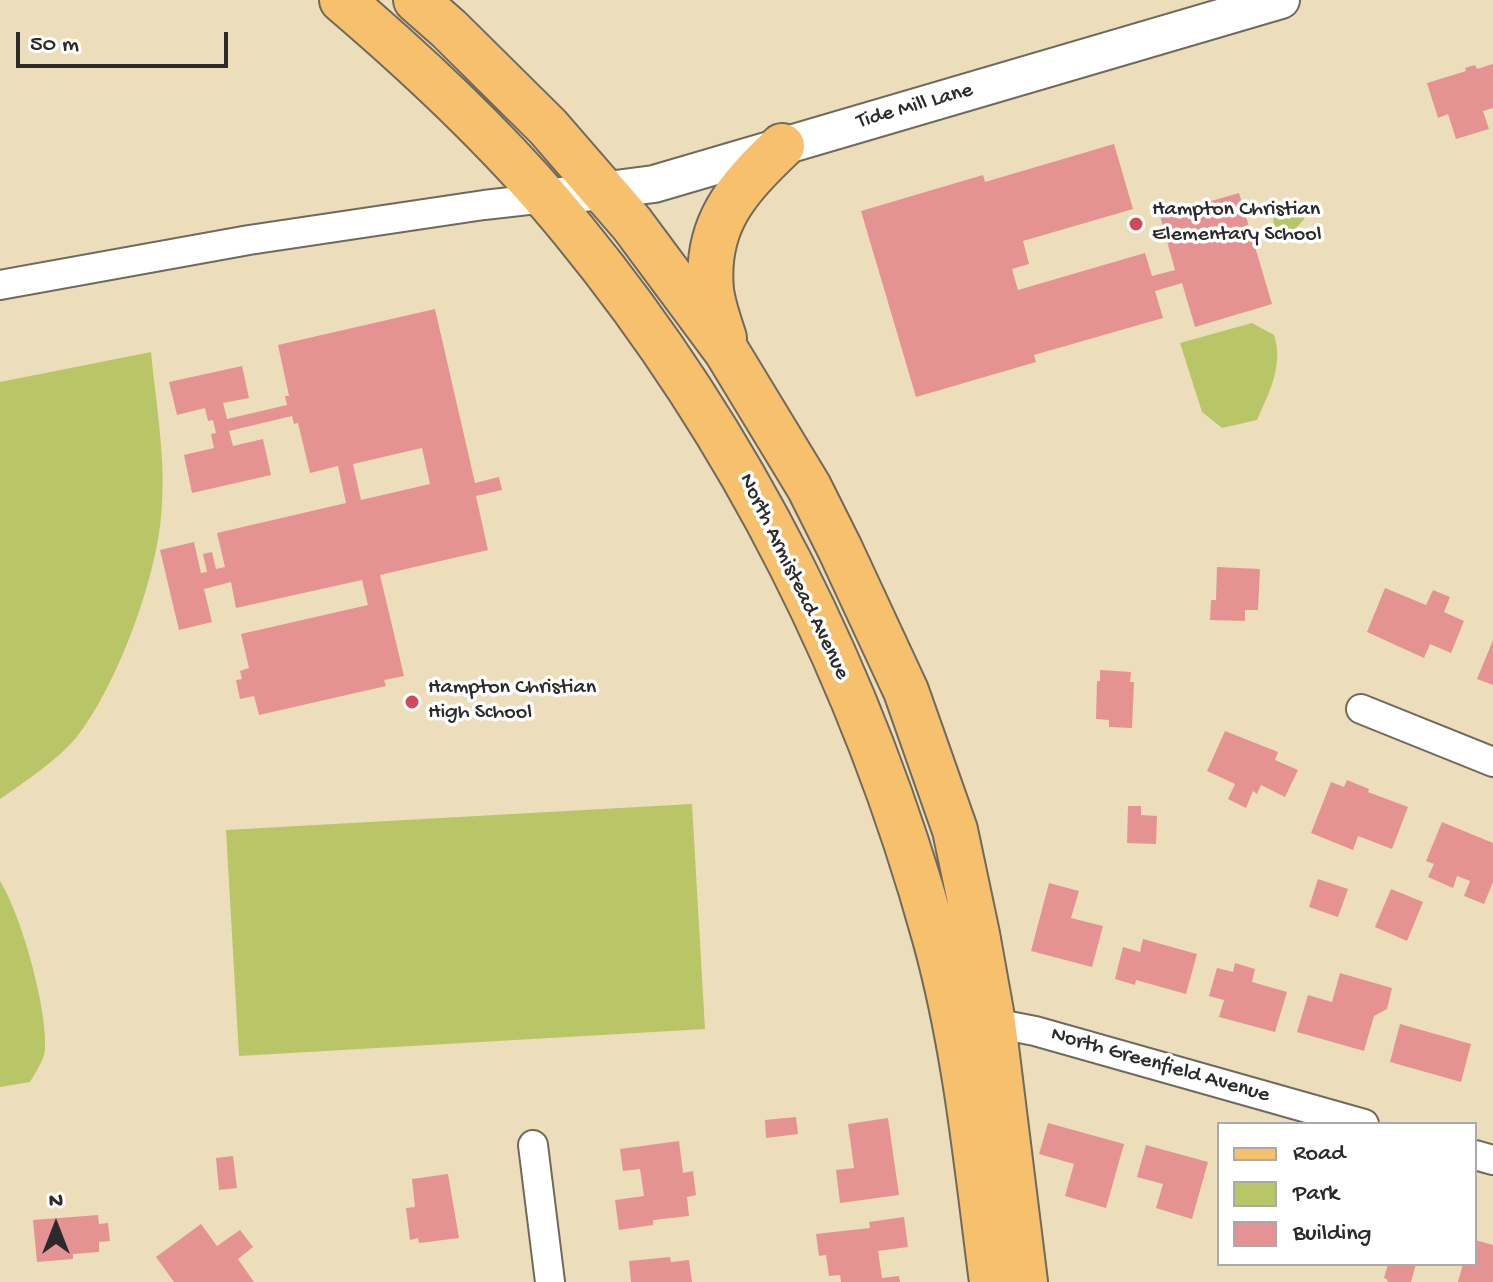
<!DOCTYPE html>
<html>
<head>
<meta charset="utf-8">
<style>
  body { margin:0 }
  #map { position:relative; width:1493px; height:1282px; overflow:hidden; background:#ecdebb; font-family:"Gochi Hand",sans-serif }
  canvas { display:block }
  .legend { position:absolute; left:1217px; top:1122px; width:260px; height:144px; box-sizing:border-box; background:#fff; border:2px solid #aaa; margin:0; padding:10px 14px; list-style:none; font-size:24px; color:#2b2b2b }
  .legend li { display:flex; align-items:center; gap:16px; height:40px }
  .legend b { width:40px; border:2px solid #aaa }
  .north { position:absolute; left:16px; top:1186px; width:80px; height:80px; -webkit-text-stroke:6px #fff; paint-order:stroke; rotate:0deg; font-size:22px; font-weight:700; line-height:32px; text-align:center; color:#2b2b2b }
  .north::after { content:''; display:block; margin:auto; width:28px; height:36px; background:#2b2b2b; clip-path:polygon(50% 0,100% 100%,50% 72%,0 100%) }
  .scale { position:absolute; left:16px; top:32px; width:212px; height:36px; box-sizing:border-box; border:4px solid #2b2b2b; border-top:0; padding-left:10px; font-size:24px; line-height:28px; white-space:nowrap; color:#2b2b2b; -webkit-text-stroke:6px #fff; paint-order:stroke }
</style>
</head>
<body>
<div id="map">
<canvas width="1493" height="1282"></canvas>
<ul class="legend">
<li><b style="height:10px;background:#f7c06c"></b>Road</li>
<li><b style="height:22px;background:#b9c668"></b>Park</li>
<li><b style="height:22px;background:#e59392"></b>Building</li>
</ul>
<div class="north">N</div>
<div class="scale">50 m</div>
</div>
<script>
const g = document.querySelector('canvas').getContext('2d');
g.lineJoin = 'round';
function fill(path, color) { g.fillStyle = color; g.fill(path, 'evenodd'); }
function stroke(path, color, width, dash) { g.strokeStyle = color; g.lineWidth = width; g.lineCap = dash ? 'butt' : 'round'; g.setLineDash(dash || []); g.stroke(path); }
function label(font, color, halo, rows, align = 'center') {
  g.font = font + ' "Gochi Hand",sans-serif'; g.lineWidth = 7; g.setLineDash([]); g.textBaseline = 'middle'; g.strokeStyle = halo; g.fillStyle = color; for (const [text, x, y, turn = 0] of rows) {
    g.save(); g.translate(x, y); g.rotate((+turn || 0) * Math.PI / 180); g.textAlign = isNaN(turn) ? turn : align; if (halo) g.strokeText(text, 0, 0); g.fillText(text, 0, 0); g.restore();
  }
}
fill(new Path2D(`
  M 1286,205 L 1301,209 L 1304,219 L 1293,232 L 1281,234 C 1272,226 1272,219 1275,208 Z
  M 1252,323 L 1274,335 C 1284,365 1269,393 1257,420 L 1222,428 L 1202,412 L 1180,343 Z
  M 151,352 C 156,406 167,463 161,517 C 155,582 117,686 76,738 C 55,762 26,781 0,799 L 0,382 Z
  M 692,804 L 705,1029 L 239,1056 L 226,830 Z
  M 0,881 C 21,914 48,1010 45,1049 C 45,1059 35,1073 30,1082 L 0,1087 Z`), '#b9c668');
fill(new Path2D(`
  M 1493,64 L 1493,108 L 1483,111 L 1489,129 L 1456,139 L 1448,114 L 1438,118 L 1427,83 L 1466,71 L 1465,68 L 1475,65 L 1477,69 Z
  M 1114,144 L 1133,209 L 1023,241 L 1029,264 L 1012,269 L 1018,290 L 1145,253 L 1152,276 L 1175,270 L 1160,216 L 1239,193 L 1272,304 L 1195,327 L 1182,283 L 1155,291 L 1163,318 L 1034,355 L 1036,362 L 916,397 L 861,211 L 983,175 L 985,182 Z
  M 435,309 L 475,483 L 499,477 L 502,490 L 476,496 L 488,550 L 380,575 L 404,676 L 384,680 L 386,686 L 259,715 L 254,696 L 240,699 L 236,680 L 242,679 L 240,671 L 249,668 L 241,634 L 368,605 L 362,580 L 236,608 L 231,582 L 204,589 L 212,622 L 179,630 L 160,550 L 194,542 L 201,573 L 207,572 L 203,554 L 212,552 L 216,569 L 225,567 L 217,533 L 346,503 L 338,466 L 310,473 L 298,423 L 294,424 L 292,416 L 229,431 L 233,446 L 263,439 L 271,475 L 192,493 L 184,455 L 214,448 L 211,434 L 216,433 L 213,420 L 208,421 L 205,408 L 177,415 L 169,382 L 242,366 L 249,398 L 223,403 L 227,419 L 287,405 L 285,396 L 289,396 L 278,345 ZM 422,448 L 430,484 L 361,500 L 353,464 Z
  M 1217,567 L 1260,569 L 1258,610 L 1245,610 L 1245,621 L 1210,620 L 1211,600 L 1216,600 Z
  M 1385,588 L 1426,605 L 1433,590 L 1450,597 L 1444,612 L 1464,621 L 1451,653 L 1430,644 L 1424,658 L 1367,632 Z
  M 1493,640 L 1493,685 L 1477,679 Z
  M 1100,670 L 1131,672 L 1130,682 L 1134,682 L 1132,728 L 1109,727 L 1109,720 L 1096,719 L 1097,681 L 1100,681 Z
  M 1225,731 L 1278,752 L 1275,760 L 1298,770 L 1285,797 L 1261,785 L 1257,794 L 1253,791 L 1246,808 L 1228,799 L 1235,784 L 1207,771 Z
  M 1347,780 L 1369,789 L 1368,792 L 1408,807 L 1392,849 L 1358,836 L 1353,850 L 1311,833 L 1331,782 L 1344,787 Z
  M 1128,806 L 1141,806 L 1141,815 L 1157,816 L 1156,844 L 1127,843 Z
  M 1442,822 L 1493,843 L 1493,882 L 1484,904 L 1464,896 L 1470,881 L 1457,876 L 1453,888 L 1428,877 L 1434,864 L 1426,861 Z
  M 1318,879 L 1348,889 L 1338,917 L 1309,907 Z
  M 1049,883 L 1079,891 L 1071,918 L 1103,926 L 1092,967 L 1031,951 Z
  M 1391,889 L 1423,902 L 1407,941 L 1375,927 Z
  M 1143,939 L 1197,954 L 1186,994 L 1136,980 L 1135,985 L 1115,979 L 1123,947 L 1140,952 Z
  M 1235,963 L 1255,969 L 1252,982 L 1287,992 L 1275,1032 L 1219,1017 L 1224,1000 L 1209,996 L 1217,968 L 1233,972 Z
  M 1340,973 L 1392,988 L 1387,1009 L 1374,1016 L 1364,1051 L 1297,1032 L 1308,995 L 1332,1002 Z
  M 1400,1024 L 1471,1044 L 1461,1082 L 1390,1062 Z
  M 796,1117 L 798,1134 L 766,1138 L 765,1120 Z
  M 888,1118 L 899,1195 L 840,1203 L 836,1170 L 854,1168 L 848,1124 Z
  M 1048,1123 L 1124,1144 L 1106,1208 L 1065,1196 L 1074,1164 L 1039,1154 Z
  M 679,1141 L 683,1173 L 693,1171 L 696,1195 L 687,1197 L 689,1216 L 653,1220 L 653,1225 L 619,1230 L 615,1200 L 644,1196 L 640,1169 L 623,1171 L 620,1149 Z
  M 1146,1145 L 1208,1162 L 1192,1219 L 1156,1208 L 1163,1184 L 1137,1177 Z
  M 233,1156 L 237,1188 L 219,1190 L 216,1158 Z
  M 448,1174 L 459,1238 L 419,1243 L 418,1238 L 410,1240 L 406,1208 L 415,1207 L 412,1179 Z
  M 98,1215 L 99,1224 L 108,1223 L 110,1241 L 99,1242 L 99,1252 L 73,1254 L 73,1259 L 37,1262 L 33,1220 Z
  M 904,1217 L 908,1247 L 878,1251 L 882,1278 L 899,1276 L 900,1282 L 841,1282 L 840,1275 L 829,1276 L 826,1255 L 819,1256 L 816,1234 L 870,1228 L 869,1222 Z
  M 201,1224 L 217,1246 L 240,1230 L 253,1247 L 238,1259 L 254,1282 L 174,1282 L 156,1257 Z
  M 1475,1240 L 1493,1245 L 1493,1282 L 1458,1282 L 1463,1264 L 1475,1264 Z
  M 670,1257 L 671,1262 L 689,1260 L 692,1282 L 631,1282 L 629,1261 Z
  M 1388,1264 L 1416,1264 L 1411,1282 L 1387,1282 L 1388,1280 L 1384,1278 Z`), '#e59392');
const minor = new Path2D(`
  M 0,285 L 249,240 L 484,205 L 546,198
  M 1361,709 L 1493,762
  M 978,1020 L 1035,1031 L 1364,1124
  M 533,1145 L 550,1282
  M 1475,1155 L 1493,1160`);
const tertiary = new Path2D(`
  M 546,198 L 654,184 L 1281,0`);
const primary = new Path2D(`
  M 342,0 C 424,70 505,146 573,230 C 743,437 864,681 935,938 C 966,1050 977,1167 992,1282
  M 416,0 L 449,29 L 548,127 L 632,224 L 727,352 L 809,487 L 840,549 L 906,691 L 955,830 L 977,934 L 993,1023 L 1025,1282
  M 724,338 C 719,323 713,306 711,290 C 705,224 737,189 782,146`);
stroke(minor, '#6f6a5d', 32);
stroke(tertiary, '#6f6a5d', 40);
stroke(primary, '#6f6a5d', 48);
stroke(minor, '#fff', 28);
stroke(tertiary, '#fff', 36);
stroke(primary, '#f7c06c', 44);
for (const [x, y, r, color] of [
  [1136,224,8,"#d1495b"],
  [412,702,8,"#d1495b"]
]) { const dot = new Path2D(); dot.arc(x, y, r, 0, 2 * Math.PI); g.fillStyle = color; g.fill(dot); stroke(dot, '#fff', 3); }
label('22px', '#2b2b2b', '#fff', [
  ["Tide Mill Lane",915,107,-16],
  ["North Armistead Avenue",793,577,64],
  ["North Greenfield Avenue",1160,1066,16]
]);
label('22px', '#2b2b2b', '#fff', [
  ["Hampton Christian",1152,211],
  ["Elementary School",1152,236],
  ["Hampton Christian",428,689],
  ["High School",428,714]
], 'left');
</script>
</body>
</html>
